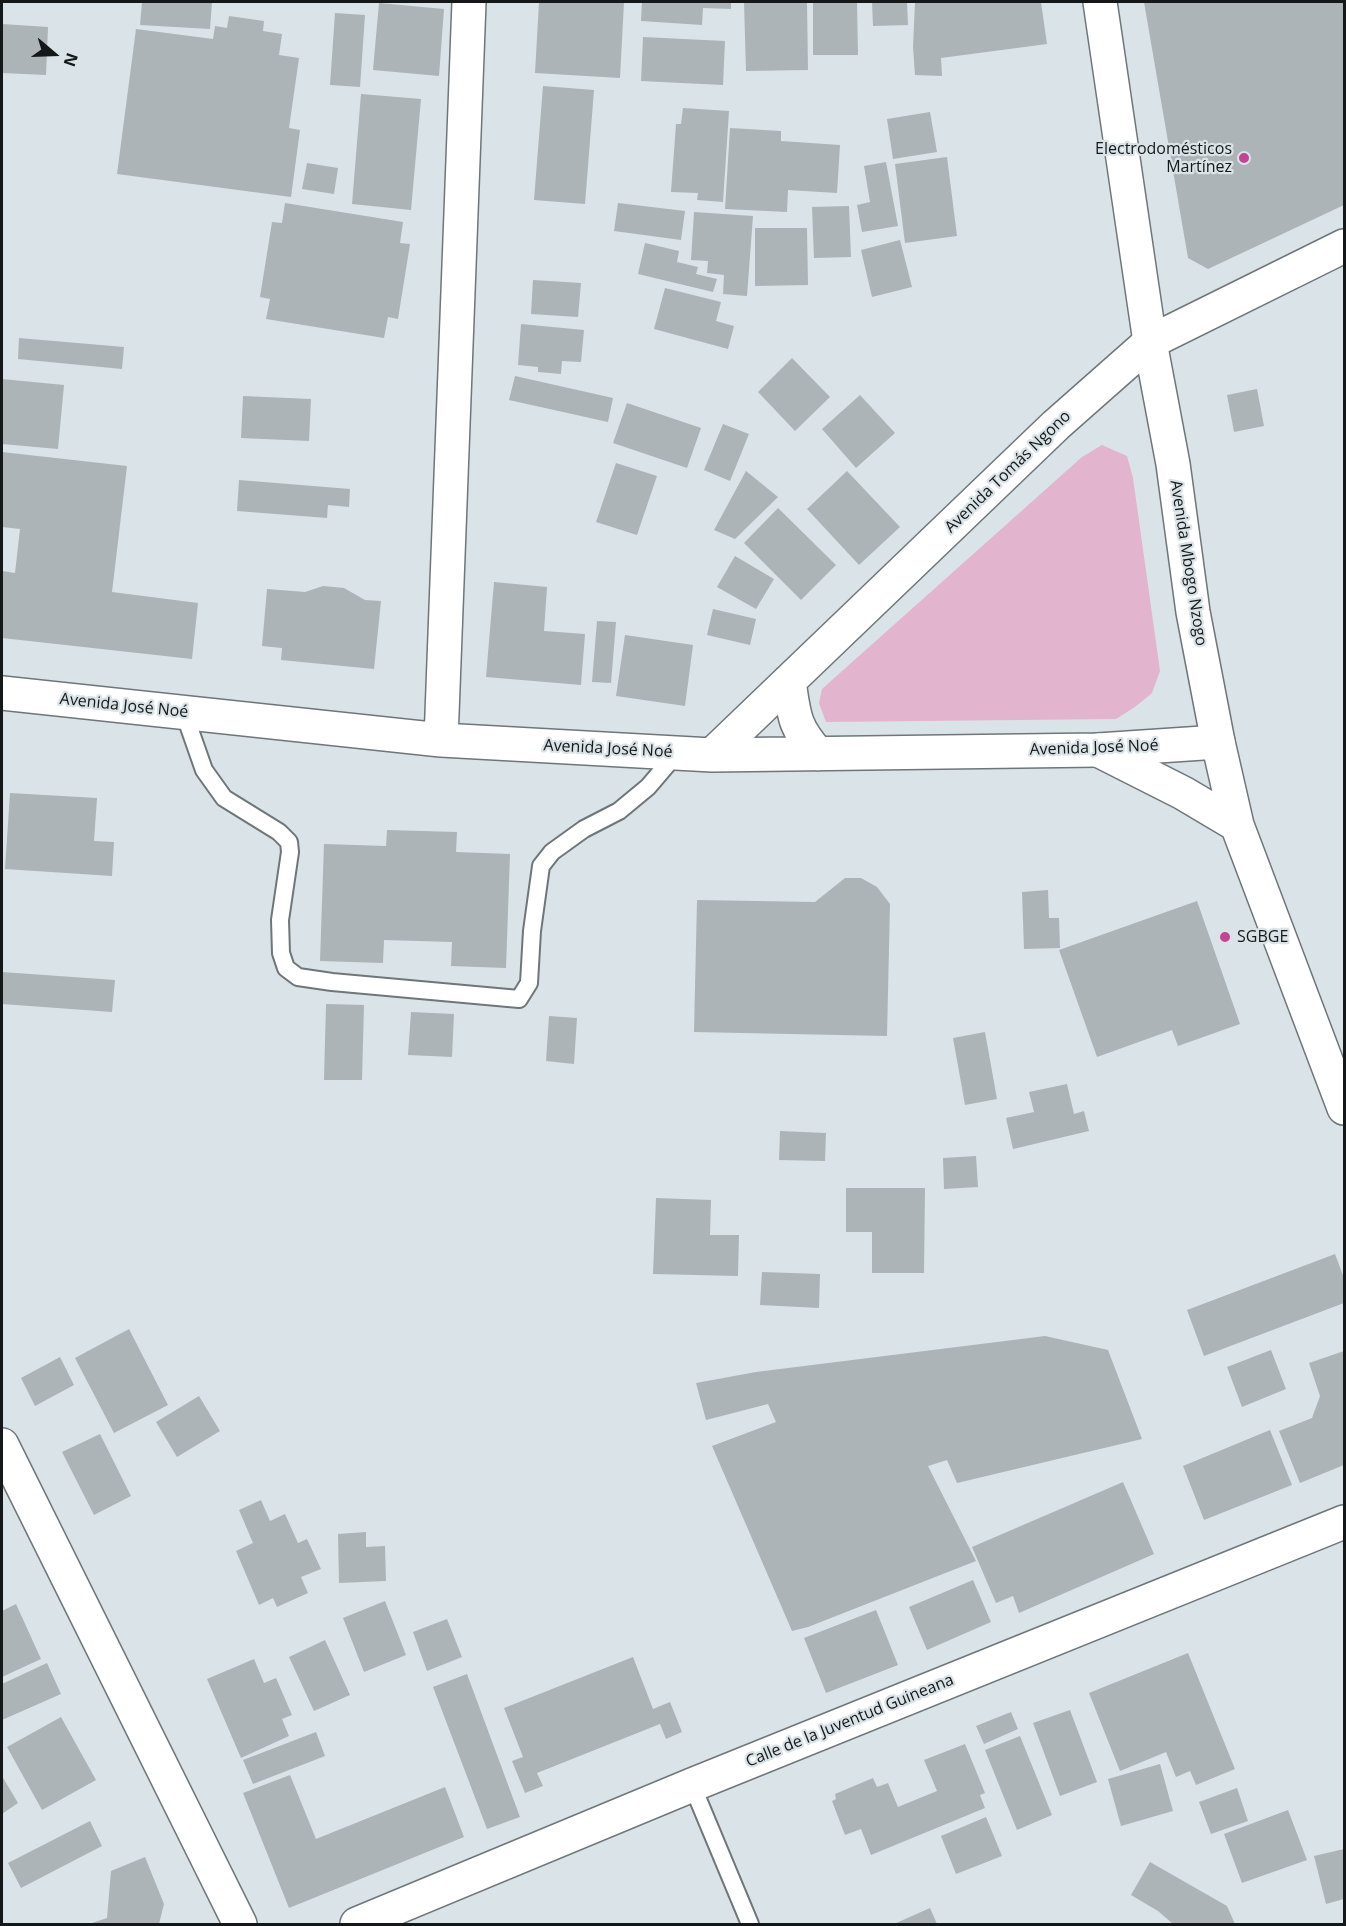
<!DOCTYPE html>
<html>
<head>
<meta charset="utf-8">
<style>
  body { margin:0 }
  #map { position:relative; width:1346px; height:1926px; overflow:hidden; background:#dae3e7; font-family:"Open Sans",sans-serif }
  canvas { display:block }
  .frame { position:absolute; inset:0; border:3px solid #151819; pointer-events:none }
  .north { position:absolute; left:24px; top:24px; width:60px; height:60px; -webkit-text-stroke:4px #dae3e7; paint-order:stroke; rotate:109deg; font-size:16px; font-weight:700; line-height:24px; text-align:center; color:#151819 }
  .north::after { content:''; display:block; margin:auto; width:21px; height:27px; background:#151819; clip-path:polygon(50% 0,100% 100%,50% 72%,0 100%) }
</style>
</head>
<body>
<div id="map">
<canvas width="1346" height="1926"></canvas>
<div class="frame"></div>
<div class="north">N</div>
</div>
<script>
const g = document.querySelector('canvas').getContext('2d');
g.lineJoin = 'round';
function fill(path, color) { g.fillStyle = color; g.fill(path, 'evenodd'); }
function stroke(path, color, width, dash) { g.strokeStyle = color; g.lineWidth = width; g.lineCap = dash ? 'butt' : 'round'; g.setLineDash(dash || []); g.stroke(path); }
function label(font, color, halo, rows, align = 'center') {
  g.font = font + ' "Open Sans",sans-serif'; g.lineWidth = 4.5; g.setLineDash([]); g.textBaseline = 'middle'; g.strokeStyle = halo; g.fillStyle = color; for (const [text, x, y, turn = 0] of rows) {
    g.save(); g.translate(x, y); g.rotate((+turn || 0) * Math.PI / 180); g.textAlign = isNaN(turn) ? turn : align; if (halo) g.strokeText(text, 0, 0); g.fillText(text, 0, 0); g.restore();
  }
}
fill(new Path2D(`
  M 1102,445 L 1127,456 L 1133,478 L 1160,671 L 1152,693 L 1135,707 L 1116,719 L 826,722 L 819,703 L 822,689 L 1082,457 Z`), '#e3b4cd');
fill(new Path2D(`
  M 142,2 L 212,2 L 210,29 L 140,25 Z
  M 539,2 L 624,2 L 620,78 L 535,73 Z
  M 642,2 L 731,2 L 731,9 L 703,8 L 702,25 L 641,21 Z
  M 744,2 L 807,2 L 808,70 L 746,71 Z
  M 813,2 L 857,2 L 858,55 L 813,55 Z
  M 872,2 L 907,2 L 908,25 L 873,26 Z
  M 915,2 L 1041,2 L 1047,44 L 941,58 L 942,76 L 915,75 L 913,47 Z
  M 1144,2 L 1344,2 L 1344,205 L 1208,269 L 1188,258 Z
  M 379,3 L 444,9 L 439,76 L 373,70 Z
  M 335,13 L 365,15 L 360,87 L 330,85 Z
  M 229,16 L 264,21 L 263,31 L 282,34 L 279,55 L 299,58 L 289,128 L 300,130 L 291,197 L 117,174 L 136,29 L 213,39 L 215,26 L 227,28 Z
  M 2,24 L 48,27 L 46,75 L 2,73 Z
  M 643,37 L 725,41 L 723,85 L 641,81 Z
  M 543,86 L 594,90 L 585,204 L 534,200 Z
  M 361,94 L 421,99 L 411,210 L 352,204 Z
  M 683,108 L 729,111 L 723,202 L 697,200 L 698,193 L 671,192 L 676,124 L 681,124 Z
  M 930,112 L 937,152 L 893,159 L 887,119 Z
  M 730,128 L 781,131 L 781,141 L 840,145 L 837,193 L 788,190 L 787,212 L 725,209 Z
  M 947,157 L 957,236 L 905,243 L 895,164 Z
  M 886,162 L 898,226 L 862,232 L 857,205 L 870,202 L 864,166 Z
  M 307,163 L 338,168 L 334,194 L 302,189 Z
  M 285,203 L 403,222 L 400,243 L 410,244 L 398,319 L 388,317 L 384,338 L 266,319 L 270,299 L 260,297 L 272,222 L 282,223 Z
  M 618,203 L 685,211 L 681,240 L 614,231 Z
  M 849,206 L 851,257 L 814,258 L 812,207 Z
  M 694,212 L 753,216 L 747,296 L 723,294 L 724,275 L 707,273 L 708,261 L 691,260 Z
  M 755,228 L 807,228 L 808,285 L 755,286 Z
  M 900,240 L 912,287 L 872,297 L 861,250 Z
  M 645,243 L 679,251 L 677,262 L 698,267 L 696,274 L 717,279 L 713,292 L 638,274 Z
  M 533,280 L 581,283 L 578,317 L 531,314 Z
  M 665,288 L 721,302 L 716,321 L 734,326 L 728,349 L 654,329 Z
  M 521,324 L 584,330 L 581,362 L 562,361 L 561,374 L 538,372 L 538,367 L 518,365 Z
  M 19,338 L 124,347 L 122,369 L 18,359 Z
  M 792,358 L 830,397 L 795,431 L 758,392 Z
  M 515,376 L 613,398 L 608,422 L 509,400 Z
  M 2,379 L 64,385 L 58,449 L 2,444 Z
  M 1257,389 L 1264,426 L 1234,432 L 1227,395 Z
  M 860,395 L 895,433 L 856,468 L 822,429 Z
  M 243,396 L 311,399 L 309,441 L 241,438 Z
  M 627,403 L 701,428 L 687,468 L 613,443 Z
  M 723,424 L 749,434 L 730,481 L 704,470 Z
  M 2,452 L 127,466 L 112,592 L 198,603 L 192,659 L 2,638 L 2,571 L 15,573 L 20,529 L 2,527 Z
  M 616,463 L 657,476 L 637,535 L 596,522 Z
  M 746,471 L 778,497 L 735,539 L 714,530 Z
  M 847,471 L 900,527 L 859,565 L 807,509 Z
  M 239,480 L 350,489 L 349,507 L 328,505 L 327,518 L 237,511 Z
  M 778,508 L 836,565 L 801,600 L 744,543 Z
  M 735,556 L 774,579 L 756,609 L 717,587 Z
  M 494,582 L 547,587 L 544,631 L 585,634 L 581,685 L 486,677 Z
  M 323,586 L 344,588 L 365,600 L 381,601 L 374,669 L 281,660 L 282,648 L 262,646 L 267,589 L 305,592 Z
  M 713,609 L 756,619 L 750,645 L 707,635 Z
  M 597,621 L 616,622 L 611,683 L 592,682 Z
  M 625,635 L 693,645 L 685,706 L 616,696 Z
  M 10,793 L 97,798 L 94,841 L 114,842 L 112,876 L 5,869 Z
  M 387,830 L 457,832 L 456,852 L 510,854 L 506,968 L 451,966 L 452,942 L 384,940 L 383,963 L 320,961 L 324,844 L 386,846 Z
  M 845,878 L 861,878 L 877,887 L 890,904 L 887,1036 L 694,1032 L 697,900 L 815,902 Z
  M 1048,890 L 1049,918 L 1059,918 L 1060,948 L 1024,949 L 1022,892 Z
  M 1197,901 L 1240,1024 L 1178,1046 L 1172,1030 L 1097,1057 L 1059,950 Z
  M 2,972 L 115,980 L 112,1012 L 2,1004 Z
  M 326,1004 L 364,1005 L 362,1080 L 324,1080 Z
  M 411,1012 L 454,1014 L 452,1057 L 408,1055 Z
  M 549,1016 L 577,1018 L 574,1064 L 546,1061 Z
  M 985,1032 L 997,1099 L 965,1105 L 953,1038 Z
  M 1067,1084 L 1074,1114 L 1084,1111 L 1089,1131 L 1013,1149 L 1006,1118 L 1034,1112 L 1029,1092 Z
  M 780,1131 L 826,1133 L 825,1161 L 779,1160 Z
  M 976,1156 L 978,1187 L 944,1189 L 943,1158 Z
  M 846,1188 L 925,1188 L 924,1273 L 872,1273 L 872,1232 L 846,1232 Z
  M 656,1198 L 711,1200 L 710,1235 L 739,1235 L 738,1276 L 653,1274 Z
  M 1335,1254 L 1344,1278 L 1344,1303 L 1204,1356 L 1187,1310 Z
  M 762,1272 L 820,1274 L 819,1308 L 760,1305 Z
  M 129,1329 L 168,1405 L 114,1433 L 75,1358 Z
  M 1045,1336 L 1108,1350 L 1142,1439 L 957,1483 L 947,1460 L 928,1466 L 976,1561 L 808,1627 L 792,1631 L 712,1446 L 776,1422 L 768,1404 L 706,1420 L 696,1383 L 756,1372 Z
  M 1271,1350 L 1286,1389 L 1242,1407 L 1227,1367 Z
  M 1344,1351 L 1344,1465 L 1300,1483 L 1279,1431 L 1312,1418 L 1320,1396 L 1309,1363 Z
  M 60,1357 L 74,1385 L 35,1406 L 21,1378 Z
  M 199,1396 L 220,1431 L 177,1457 L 156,1422 Z
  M 1270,1430 L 1292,1485 L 1204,1520 L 1183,1466 Z
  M 100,1434 L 131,1496 L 94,1515 L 62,1452 Z
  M 1123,1482 L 1154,1554 L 1019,1613 L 1013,1596 L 996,1603 L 972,1547 Z
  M 261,1500 L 270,1521 L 285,1514 L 298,1543 L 307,1539 L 321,1569 L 301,1577 L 308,1593 L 277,1607 L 273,1598 L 259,1605 L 236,1551 L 253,1543 L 239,1510 Z
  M 366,1532 L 366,1547 L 385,1546 L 386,1581 L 339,1583 L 338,1534 Z
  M 973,1580 L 991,1622 L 927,1650 L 909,1607 Z
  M 385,1601 L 406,1655 L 364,1672 L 343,1618 Z
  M 16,1604 L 41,1659 L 2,1677 L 2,1611 Z
  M 876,1610 L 898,1665 L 826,1693 L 804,1638 Z
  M 447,1619 L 462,1657 L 427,1671 L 413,1632 Z
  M 325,1640 L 350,1695 L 314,1711 L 289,1657 Z
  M 1188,1653 L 1235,1769 L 1196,1785 L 1190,1771 L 1176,1777 L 1166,1752 L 1120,1771 L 1089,1693 Z
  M 633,1657 L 653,1709 L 670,1702 L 682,1732 L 666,1739 L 660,1724 L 537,1773 L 543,1786 L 525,1793 L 512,1761 L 523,1757 L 504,1708 Z
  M 254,1659 L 264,1683 L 276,1678 L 292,1715 L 282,1719 L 289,1736 L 241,1758 L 207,1679 Z
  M 47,1663 L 61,1694 L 2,1720 L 2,1684 Z
  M 467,1674 L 520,1817 L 487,1829 L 433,1687 Z
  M 1070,1710 L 1097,1782 L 1060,1796 L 1033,1723 Z
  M 1011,1712 L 1018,1729 L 984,1744 L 976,1726 Z
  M 61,1717 L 96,1780 L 42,1810 L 7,1747 Z
  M 316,1732 L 325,1756 L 253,1784 L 243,1760 Z
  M 1020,1736 L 1052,1815 L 1017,1830 L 985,1750 Z
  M 965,1744 L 985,1793 L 980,1795 L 985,1808 L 871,1855 L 861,1829 L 845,1835 L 832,1801 L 836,1799 L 835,1794 L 873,1778 L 877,1787 L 888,1783 L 898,1807 L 937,1791 L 924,1760 Z
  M 1160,1764 L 1173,1811 L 1121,1826 L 1108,1779 Z
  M 290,1775 L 316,1839 L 445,1787 L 464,1837 L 289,1908 L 243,1793 Z
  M 2,1776 L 18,1803 L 2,1814 Z
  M 1237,1788 L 1248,1821 L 1211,1834 L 1199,1802 Z
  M 1288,1810 L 1307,1860 L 1242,1883 L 1224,1834 Z
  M 986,1817 L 1002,1856 L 956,1874 L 941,1836 Z
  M 90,1821 L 102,1846 L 21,1888 L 8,1863 Z
  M 1344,1849 L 1344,1899 L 1326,1904 L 1314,1856 Z
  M 145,1857 L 164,1904 L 159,1924 L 89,1924 L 107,1918 L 111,1871 Z
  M 1150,1862 L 1227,1906 L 1235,1924 L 1173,1924 L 1158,1911 L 1131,1895 Z
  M 930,1908 L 937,1924 L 894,1924 Z`), '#acb4b8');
const lane = new Path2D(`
  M 184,713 L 204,770 L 224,798 L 279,832 L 289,842 L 290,852 L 280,920 L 281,953 L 286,968 L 298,977 L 332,982 L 519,999 L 529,983 L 532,931 L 541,866 L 552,852 L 584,829 L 619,811 L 648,787 L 677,753
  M 692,1785 L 750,1924`);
const street = new Path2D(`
  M 789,681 C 794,716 794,727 818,754
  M 2,693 L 441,740 L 712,755 L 1098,750 L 1218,742
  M 441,740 L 469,2
  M 712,755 L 1056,425 L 1150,342 L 1344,246
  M 2,1445 L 240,1924
  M 357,1924 L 692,1785 L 1344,1522`);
const secondary = new Path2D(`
  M 1100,2 L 1150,342 L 1173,464 L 1193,612 L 1218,742 L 1237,825 L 1344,1108
  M 1098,750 L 1183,793 L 1237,825`);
stroke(lane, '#6e7679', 20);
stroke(street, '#6e7679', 36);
stroke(secondary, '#6e7679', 36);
stroke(lane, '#fff', 16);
stroke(street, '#fff', 33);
stroke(secondary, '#fff', 33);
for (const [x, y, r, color] of [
  [1244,158,6,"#c24492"],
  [1225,937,6,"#c24492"]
]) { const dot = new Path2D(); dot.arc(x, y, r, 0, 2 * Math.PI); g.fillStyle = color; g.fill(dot); stroke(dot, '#dae3e7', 2); }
label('16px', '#151819', '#dae3e7', [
  ["Electrodomésticos",1232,149],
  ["Martínez",1232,167],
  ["SGBGE",1237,937,"left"]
], 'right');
label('16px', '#151819', '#dae3e7', [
  ["Avenida Tomás Ngono",1008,472,-44],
  ["Avenida Mbogo Nzogo",1188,563,81],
  ["Avenida José Noé",124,706,6],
  ["Avenida José Noé",1094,748,-2],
  ["Avenida José Noé",608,749,3],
  ["Calle de la Juventud Guineana",850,1721,-22]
]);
</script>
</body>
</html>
